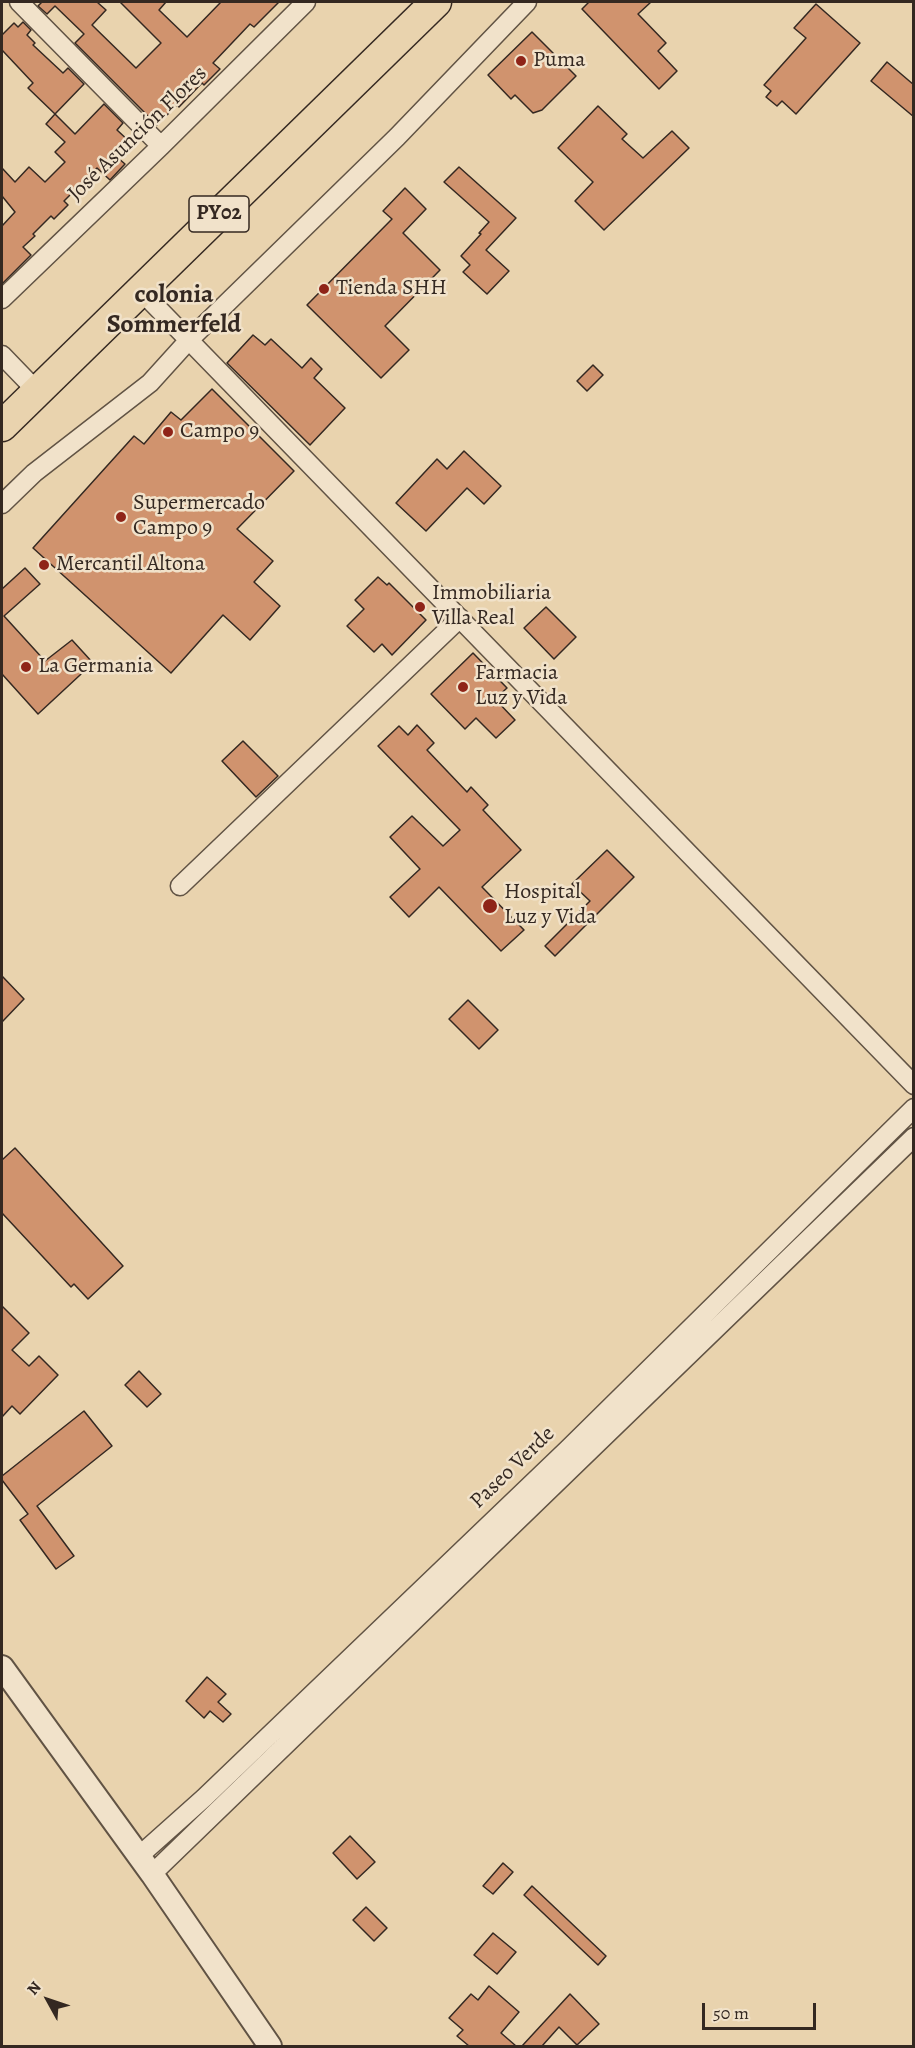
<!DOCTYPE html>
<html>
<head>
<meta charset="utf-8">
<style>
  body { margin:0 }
  #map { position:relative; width:915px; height:2048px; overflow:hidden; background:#e9d3ae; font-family:Alegreya,serif }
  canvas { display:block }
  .frame { position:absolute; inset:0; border:3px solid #342821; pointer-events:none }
  .north { position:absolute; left:18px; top:1970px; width:60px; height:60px; -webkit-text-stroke:4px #f1e2ca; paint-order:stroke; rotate:310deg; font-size:16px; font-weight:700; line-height:24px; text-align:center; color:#342821 }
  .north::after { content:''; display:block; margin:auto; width:21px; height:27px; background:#342821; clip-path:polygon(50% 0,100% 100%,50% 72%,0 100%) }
  .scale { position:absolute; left:702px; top:2003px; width:114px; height:27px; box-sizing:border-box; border:3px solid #342821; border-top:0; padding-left:8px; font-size:18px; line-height:21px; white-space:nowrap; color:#342821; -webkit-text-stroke:4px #f1e2ca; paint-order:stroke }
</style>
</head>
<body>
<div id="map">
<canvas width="915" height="2048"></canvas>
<div class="frame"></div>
<div class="north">N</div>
<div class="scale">50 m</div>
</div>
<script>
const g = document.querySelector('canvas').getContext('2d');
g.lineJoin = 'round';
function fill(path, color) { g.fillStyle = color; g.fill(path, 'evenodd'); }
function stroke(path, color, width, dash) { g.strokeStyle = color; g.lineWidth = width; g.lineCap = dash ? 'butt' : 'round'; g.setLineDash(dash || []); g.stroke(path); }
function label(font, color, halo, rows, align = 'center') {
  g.font = font + ' Alegreya,serif'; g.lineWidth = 5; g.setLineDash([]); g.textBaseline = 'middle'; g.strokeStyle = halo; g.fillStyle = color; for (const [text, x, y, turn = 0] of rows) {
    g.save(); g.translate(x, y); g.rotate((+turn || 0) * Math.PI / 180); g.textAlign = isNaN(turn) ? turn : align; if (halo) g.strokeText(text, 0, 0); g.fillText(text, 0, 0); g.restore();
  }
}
const building = new Path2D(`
  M 42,2 L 97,2 L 106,10 L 92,25 L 136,68 L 161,43 L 120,2 L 166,2 L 159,10 L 187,37 L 221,2 L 279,2 L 254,27 L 250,24 L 213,63 L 220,69 L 204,85 L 202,83 L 179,107 L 177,105 L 157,125 L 75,43 L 84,34 L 55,6 L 47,14 L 38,6 Z
  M 589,2 L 651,2 L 638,14 L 666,43 L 658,51 L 677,71 L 659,89 L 582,9 Z
  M 816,4 L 860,43 L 796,114 L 782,101 L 777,106 L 766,97 L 771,91 L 764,85 L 806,38 L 794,28 Z
  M 23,22 L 31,30 L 27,35 L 35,43 L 33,45 L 63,73 L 68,68 L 84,84 L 55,114 L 28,88 L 33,83 L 2,50 L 2,35 L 14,23 L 18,27 Z
  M 532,32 L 576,76 L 542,110 L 533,113 L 515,95 L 511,99 L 488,75 Z
  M 887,62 L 914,85 L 914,117 L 871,81 Z
  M 104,104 L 123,123 L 117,130 L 131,143 L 118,158 L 125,164 L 110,180 L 97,168 L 64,201 L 68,205 L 54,219 L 51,216 L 33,234 L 35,236 L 23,247 L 31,255 L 2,284 L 2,226 L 15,212 L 2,196 L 2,168 L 15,182 L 29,167 L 45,182 L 65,162 L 55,152 L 65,142 L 46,124 L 55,114 L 75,134 Z
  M 598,106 L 627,134 L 622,139 L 643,158 L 672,131 L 689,148 L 604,230 L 575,201 L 593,182 L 558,148 Z
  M 459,167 L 516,218 L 486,250 L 509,271 L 487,294 L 463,272 L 470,265 L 461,256 L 481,234 L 479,233 L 489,222 L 444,182 Z
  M 405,188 L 426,209 L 403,233 L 440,270 L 385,326 L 409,350 L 381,378 L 307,305 L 392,219 L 383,211 Z
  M 253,335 L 265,345 L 271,339 L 302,368 L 311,358 L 322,369 L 314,378 L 345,408 L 310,445 L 227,363 Z
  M 593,365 L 603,375 L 587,391 L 577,381 Z
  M 212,389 L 294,471 L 237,529 L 273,561 L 254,582 L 280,606 L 250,640 L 223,615 L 171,673 L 33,548 L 134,436 L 144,444 L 171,412 L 181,420 Z
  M 464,451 L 501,486 L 484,504 L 467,488 L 426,531 L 396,503 L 437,459 L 447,469 Z
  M 25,568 L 40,584 L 4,616 L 45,661 L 72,640 L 93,663 L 38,714 L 2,674 L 2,589 Z
  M 378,577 L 387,585 L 389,583 L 426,620 L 392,655 L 382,644 L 374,652 L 347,626 L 364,609 L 355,600 Z
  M 546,607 L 576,637 L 554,659 L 524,628 Z
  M 473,653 L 507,688 L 495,699 L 515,720 L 496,738 L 476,718 L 465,729 L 431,694 Z
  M 417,725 L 434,743 L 427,750 L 467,792 L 471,787 L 488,805 L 483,810 L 521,850 L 482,887 L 524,930 L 501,951 L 439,887 L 409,917 L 390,897 L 420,869 L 390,837 L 412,816 L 443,846 L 460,830 L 378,746 L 399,726 L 408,735 Z
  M 243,741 L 278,776 L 256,797 L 222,761 Z
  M 607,850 L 634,877 L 555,956 L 545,946 L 590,901 L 572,884 Z
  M 2,976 L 24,999 L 2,1022 Z
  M 468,1000 L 498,1030 L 479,1049 L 449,1019 Z
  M 15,1148 L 123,1266 L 88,1299 L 74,1284 L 71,1287 L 2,1213 L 2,1160 Z
  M 2,1306 L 29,1333 L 12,1350 L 29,1366 L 39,1356 L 58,1375 L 20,1414 L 12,1406 L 2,1417 Z
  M 139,1371 L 161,1394 L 147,1407 L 125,1385 Z
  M 84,1411 L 112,1446 L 37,1506 L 74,1556 L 56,1569 L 20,1520 L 28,1514 L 2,1480 L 2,1476 Z
  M 207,1677 L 226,1694 L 218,1702 L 231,1714 L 223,1722 L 210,1711 L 204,1718 L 186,1701 Z
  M 350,1836 L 375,1862 L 357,1879 L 333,1853 Z
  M 503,1863 L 513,1872 L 493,1894 L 483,1886 Z
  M 532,1886 L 606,1956 L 598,1965 L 524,1895 Z
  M 366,1907 L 387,1928 L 374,1941 L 353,1920 Z
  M 493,1933 L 516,1952 L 497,1974 L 474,1955 Z
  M 489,1986 L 519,2012 L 501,2033 L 516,2046 L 469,2046 L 457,2036 L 463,2030 L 449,2018 L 471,1994 L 478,2000 Z
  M 570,1994 L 599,2024 L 577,2045 L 559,2027 L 542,2046 L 522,2046 Z`);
fill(building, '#d0936e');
stroke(building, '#342821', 1.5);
const minor = new Path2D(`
  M 19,2 L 161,146
  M 141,291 L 914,1085
  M 2,299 L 161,146 L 306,2
  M 2,355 L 29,383
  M 2,504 L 34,473 L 150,383 L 188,341 L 397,137 L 527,2
  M 180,886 L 460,618
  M 139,1856 L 204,1798 L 568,1449 L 914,1108
  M 152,1874 L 914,1137`);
const tertiary = new Path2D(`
  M 2,1667 L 152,1874 L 270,2046`);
const trunk = new Path2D(`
  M 2,426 L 436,2`);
stroke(minor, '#615344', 21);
stroke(tertiary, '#615344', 26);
stroke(trunk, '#342821', 33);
stroke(minor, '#f1e2ca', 18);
stroke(tertiary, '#f1e2ca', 22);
stroke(trunk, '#e9d3ae', 30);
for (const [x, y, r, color] of [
  [521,61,6,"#8f2418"],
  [324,289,6,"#8f2418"],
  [168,432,6,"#8f2418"],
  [121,517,6,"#8f2418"],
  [44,565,6,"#8f2418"],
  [420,607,6,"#8f2418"],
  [26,667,6,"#8f2418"],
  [463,687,6,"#8f2418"],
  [490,906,8,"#8f2418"]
]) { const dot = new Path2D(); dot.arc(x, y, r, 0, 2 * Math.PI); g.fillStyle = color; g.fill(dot); stroke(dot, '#f1e2ca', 2); }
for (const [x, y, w] of [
  [219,214,60]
]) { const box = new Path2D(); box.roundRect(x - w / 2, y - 18, w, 36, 4.5); g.fillStyle = '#f1e2ca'; g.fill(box); stroke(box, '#342821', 1.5); }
label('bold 21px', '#342821', null, [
  ["PY02",219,214]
]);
label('22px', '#342821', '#f1e2ca', [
  ["Puma",533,61],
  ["Tienda SHH",336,289],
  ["Campo 9",180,432],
  ["Supermercado",133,504],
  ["Campo 9",133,529],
  ["Mercantil Altona",56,565],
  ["Immobiliaria",432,594],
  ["Villa Real",432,619],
  ["La Germania",38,667],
  ["Farmacia",475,674],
  ["Luz y Vida",475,699],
  ["Hospital",504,893],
  ["Luz y Vida",504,918]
], 'left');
label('22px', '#342821', '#f1e2ca', [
  ["José Asunción Flores",138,134,-44],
  ["Paseo Verde",513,1468,-44]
]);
label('bold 26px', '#342821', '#f1e2ca', [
  ["colonia",174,296],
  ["Sommerfeld",174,326]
]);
</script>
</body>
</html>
